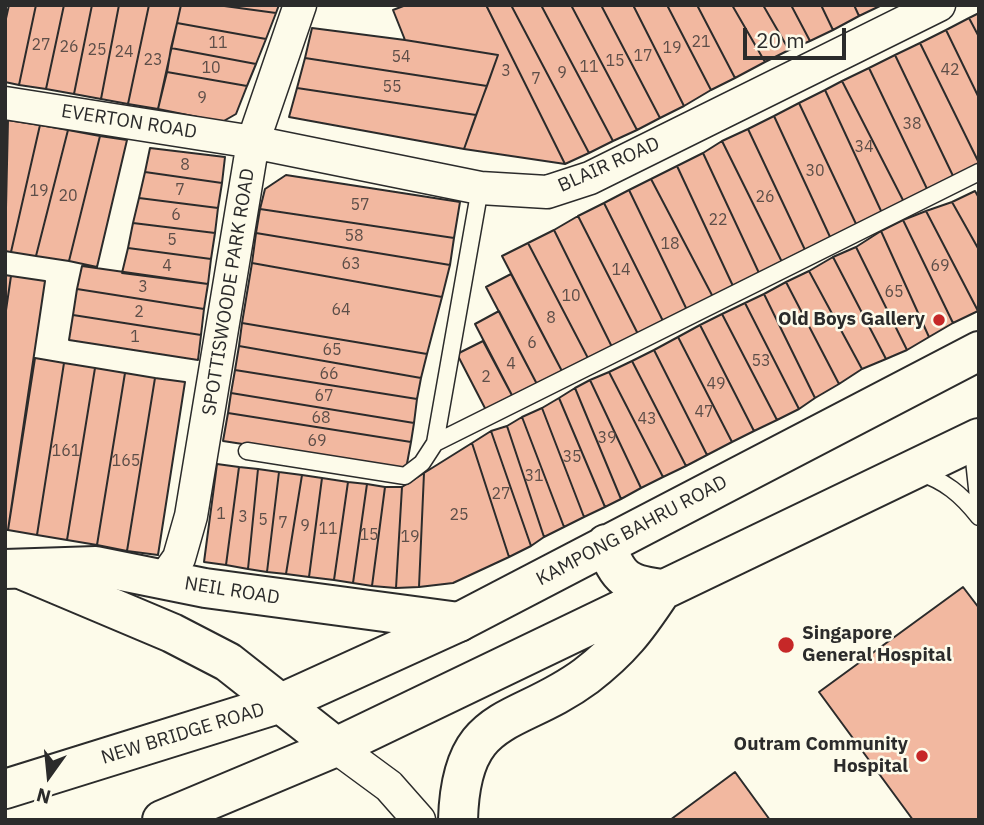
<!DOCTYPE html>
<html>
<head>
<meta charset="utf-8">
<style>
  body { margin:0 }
  #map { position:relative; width:984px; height:825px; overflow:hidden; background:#fdfbea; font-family:"IBM Plex Sans",sans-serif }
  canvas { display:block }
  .frame { position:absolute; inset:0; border:7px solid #2b2b2b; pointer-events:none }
  .north { position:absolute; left:14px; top:741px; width:70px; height:70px; -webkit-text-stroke:5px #fdfbea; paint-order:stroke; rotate:195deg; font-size:19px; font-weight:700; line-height:28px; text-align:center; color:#2b2b2b }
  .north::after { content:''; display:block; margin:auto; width:24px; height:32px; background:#2b2b2b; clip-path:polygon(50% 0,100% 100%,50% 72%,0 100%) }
  .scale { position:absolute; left:743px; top:28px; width:103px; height:32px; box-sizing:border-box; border:4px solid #2b2b2b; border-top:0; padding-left:9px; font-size:21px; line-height:24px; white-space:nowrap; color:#2b2b2b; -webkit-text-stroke:5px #fdfbea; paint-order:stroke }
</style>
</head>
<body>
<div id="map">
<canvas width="984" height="825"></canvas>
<div class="frame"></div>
<div class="north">N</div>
<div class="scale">20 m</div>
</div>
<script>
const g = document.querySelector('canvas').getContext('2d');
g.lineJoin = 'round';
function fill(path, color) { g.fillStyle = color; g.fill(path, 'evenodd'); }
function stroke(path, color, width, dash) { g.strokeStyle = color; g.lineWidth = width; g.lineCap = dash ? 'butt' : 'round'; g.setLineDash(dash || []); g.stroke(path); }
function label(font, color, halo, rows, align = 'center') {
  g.font = font + ' "IBM Plex Sans",sans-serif'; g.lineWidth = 5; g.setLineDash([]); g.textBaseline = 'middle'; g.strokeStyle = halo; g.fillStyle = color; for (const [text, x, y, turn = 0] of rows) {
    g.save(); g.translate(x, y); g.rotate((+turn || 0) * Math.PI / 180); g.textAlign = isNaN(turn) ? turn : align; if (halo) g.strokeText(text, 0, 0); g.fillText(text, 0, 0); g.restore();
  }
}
const building = new Path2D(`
  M 9,5 L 36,5 L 19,85 L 5,82 L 5,23 Z
  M 36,5 L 64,5 L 46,89 L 19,85 Z
  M 64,5 L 92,5 L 74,94 L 46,89 Z
  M 92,5 L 119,5 L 101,99 L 74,94 Z
  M 119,5 L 149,5 L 128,104 L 101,99 Z
  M 149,5 L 181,5 L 158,109 L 128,104 Z
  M 181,5 L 217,5 L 276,13 L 266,39 L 177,23 Z
  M 217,5 L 279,5 L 276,13 Z
  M 406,5 L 486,5 L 565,164 L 464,149 L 498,55 L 405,40 L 393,10 Z
  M 486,5 L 511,5 L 589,153 L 565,164 Z
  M 511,5 L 541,5 L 613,141 L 589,153 Z
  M 541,5 L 571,5 L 637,130 L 613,141 Z
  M 571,5 L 601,5 L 660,118 L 637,130 Z
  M 601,5 L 633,5 L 684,106 L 660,118 Z
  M 633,5 L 667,5 L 711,90 L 684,106 Z
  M 667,5 L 697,5 L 735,78 L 711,90 Z
  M 697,5 L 732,5 L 765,62 L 735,78 Z
  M 732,5 L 763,5 L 789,50 L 765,62 Z
  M 763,5 L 791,5 L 810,41 L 789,50 Z
  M 791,5 L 821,5 L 833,30 L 810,41 Z
  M 821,5 L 854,5 L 859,16 L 833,30 Z
  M 854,5 L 882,5 L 859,16 Z
  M 979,13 L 979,37 L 969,18 Z
  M 969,18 L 979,37 L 979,98 L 946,30 Z
  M 177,23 L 266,39 L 256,64 L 171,48 Z
  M 312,28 L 405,40 L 498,55 L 487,86 L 305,58 Z
  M 946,30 L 979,98 L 979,163 L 920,43 Z
  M 920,43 L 979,163 L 979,168 L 955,180 L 895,55 Z
  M 171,48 L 256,64 L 247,86 L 167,72 Z
  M 895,55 L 955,180 L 929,193 L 869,68 Z
  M 305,58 L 487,86 L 476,115 L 297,88 Z
  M 869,68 L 929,193 L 905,204 L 842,81 Z
  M 167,72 L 247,86 L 236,114 L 222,122 L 158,109 Z
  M 842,81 L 905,204 L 882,213 L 825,90 Z
  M 297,88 L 476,115 L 464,149 L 289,117 Z
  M 825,90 L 882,213 L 857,226 L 799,103 Z
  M 799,103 L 857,226 L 831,239 L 774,116 Z
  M 774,116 L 831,239 L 806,252 L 748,129 Z
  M 8,120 L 40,125 L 11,252 L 5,251 Z
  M 40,125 L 68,130 L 36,256 L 11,252 Z
  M 748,129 L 806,252 L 782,262 L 722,141 Z
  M 68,130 L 100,136 L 69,261 L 36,256 Z
  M 100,136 L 127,140 L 97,267 L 69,261 Z
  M 722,141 L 782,262 L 759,273 L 703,153 Z
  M 150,148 L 225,157 L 222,183 L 145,172 Z
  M 703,153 L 759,273 L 733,286 L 677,166 Z
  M 677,166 L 733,286 L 713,297 L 651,179 Z
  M 145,172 L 222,183 L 218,208 L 139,198 Z
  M 286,175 L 460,202 L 454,238 L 260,209 L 265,189 Z
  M 651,179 L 713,297 L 687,310 L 629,190 Z
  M 629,190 L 687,310 L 664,323 L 604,203 Z
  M 975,191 L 979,198 L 979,250 L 952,202 Z
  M 139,198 L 218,208 L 215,233 L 133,223 Z
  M 952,202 L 979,250 L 978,311 L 926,211 Z
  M 604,203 L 664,323 L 639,336 L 578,216 Z
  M 260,209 L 454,238 L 450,265 L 256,233 Z
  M 926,211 L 978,311 L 953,323 L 903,220 Z
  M 578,216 L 639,336 L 613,349 L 554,230 Z
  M 903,220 L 953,323 L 929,337 L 881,231 Z
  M 133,223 L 215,233 L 211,259 L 128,248 Z
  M 554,230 L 613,349 L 590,362 L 528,243 Z
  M 881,231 L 929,337 L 907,350 L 856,247 Z
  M 256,233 L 450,265 L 442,297 L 252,263 Z
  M 528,243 L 590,362 L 564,375 L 502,256 Z
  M 856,247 L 907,350 L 886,359 L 833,257 Z
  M 128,248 L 211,259 L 208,284 L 122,273 Z
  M 833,257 L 886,359 L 862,369 L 809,271 Z
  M 252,263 L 442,297 L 427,354 L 242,323 Z
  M 82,266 L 208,284 L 204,309 L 77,289 Z
  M 809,271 L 862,369 L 839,384 L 786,282 Z
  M 511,274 L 564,375 L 539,388 L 486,287 Z
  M 5,275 L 11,276 L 5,317 Z
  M 11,276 L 45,281 L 8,530 L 5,530 L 5,317 Z
  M 786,282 L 839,384 L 815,398 L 764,294 Z
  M 77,289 L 204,309 L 201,335 L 73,315 Z
  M 764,294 L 815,398 L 799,409 L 745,303 Z
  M 745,303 L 799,409 L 777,420 L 722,314 Z
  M 499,311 L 539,388 L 515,401 L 475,324 Z
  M 722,314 L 777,420 L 754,431 L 700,325 Z
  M 73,315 L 201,335 L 198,360 L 69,340 Z
  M 242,323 L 427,354 L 421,378 L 239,346 Z
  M 700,325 L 754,431 L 732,442 L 678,337 Z
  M 678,337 L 732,442 L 707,455 L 654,350 Z
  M 483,341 L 515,401 L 488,414 L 457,354 Z
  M 239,346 L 421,378 L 417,399 L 235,370 Z
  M 654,350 L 707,455 L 686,466 L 632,361 Z
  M 35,358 L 64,363 L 37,535 L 8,530 Z
  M 632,361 L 686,466 L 663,477 L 609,372 Z
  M 64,363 L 95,368 L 67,540 L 37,535 Z
  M 95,368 L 125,373 L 97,545 L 67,540 Z
  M 235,370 L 417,399 L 414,423 L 231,393 Z
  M 609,372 L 663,477 L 641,488 L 590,380 Z
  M 125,373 L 155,378 L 127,551 L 97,545 Z
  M 155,378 L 185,382 L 158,555 L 127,551 Z
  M 590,380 L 641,488 L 621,499 L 575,388 Z
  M 575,388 L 621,499 L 605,507 L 559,398 Z
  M 231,393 L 414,423 L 411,442 L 228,413 Z
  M 559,398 L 605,507 L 584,517 L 542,408 Z
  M 542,408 L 584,517 L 564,527 L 522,417 Z
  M 228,413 L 411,442 L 406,469 L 223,441 Z
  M 522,417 L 564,527 L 544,537 L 507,426 Z
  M 507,426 L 544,537 L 531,546 L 491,431 Z
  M 491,431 L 531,546 L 509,557 L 472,443 Z
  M 472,443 L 509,557 L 453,583 L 419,587 L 424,473 Z
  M 217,464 L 239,467 L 226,565 L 204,562 Z
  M 239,467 L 258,469 L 248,569 L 226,565 Z
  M 258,469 L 279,472 L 267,572 L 248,569 Z
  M 279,472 L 302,475 L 286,574 L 267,572 Z
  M 424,473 L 419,587 L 396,588 L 402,487 Z
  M 302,475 L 322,478 L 309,577 L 286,574 Z
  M 322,478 L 348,482 L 334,580 L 309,577 Z
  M 348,482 L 367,484 L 353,583 L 334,580 Z
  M 367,484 L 385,487 L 372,586 L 353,583 Z
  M 385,487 L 402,487 L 396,588 L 372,586 Z
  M 963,587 L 979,608 L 979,820 L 913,820 L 819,692 Z
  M 735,772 L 770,820 L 670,820 Z`);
fill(building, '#f2b8a0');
stroke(building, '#2b2b2b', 2);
const lane = new Path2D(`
  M 435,443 L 979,172
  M 979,450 L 974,460 L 979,507
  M 247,451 L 405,476 L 422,463 L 435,443 L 480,188
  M 918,472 C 945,481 961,494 979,517`);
const street = new Path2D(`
  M 5,103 L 253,142 L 480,188 L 547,192 L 590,178 L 939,5
  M 164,579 L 179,558 L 191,516 L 253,142 L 300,5
  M 336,747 L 389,786 L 419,820`);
const secondary = new Path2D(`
  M 5,569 L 96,566 L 205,588 L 459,622`);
const primary = new Path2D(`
  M 606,544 C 618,579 627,585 663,589
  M 25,571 L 172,633 L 228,662 L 336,747
  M 5,789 L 281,703 L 459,622 L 979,351
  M 162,820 L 336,747 L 979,438
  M 458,820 C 461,709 516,728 586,676 C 621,649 636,629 660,593`);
stroke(lane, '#2b2b2b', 19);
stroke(street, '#2b2b2b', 35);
stroke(secondary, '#2b2b2b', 42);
stroke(primary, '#2b2b2b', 42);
stroke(lane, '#fdfbea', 16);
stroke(street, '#fdfbea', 32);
stroke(secondary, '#fdfbea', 38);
stroke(primary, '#fdfbea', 38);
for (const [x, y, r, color] of [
  [939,320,7,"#c62828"],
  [786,645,9,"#c62828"],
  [922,756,7,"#c62828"]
]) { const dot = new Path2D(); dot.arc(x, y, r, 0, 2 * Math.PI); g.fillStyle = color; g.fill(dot); stroke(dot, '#fdfbea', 2.5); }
label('16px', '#5d4e48', null, [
  ["21",701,42],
  ["11",218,43],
  ["27",41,45],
  ["26",69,47],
  ["19",672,48],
  ["25",97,50],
  ["24",124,52],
  ["17",643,56],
  ["54",401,57],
  ["23",153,60],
  ["15",615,61],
  ["11",589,67],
  ["10",211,68],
  ["42",950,70],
  ["3",506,71],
  ["9",562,73],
  ["7",536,79],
  ["55",392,87],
  ["9",202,98],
  ["38",912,124],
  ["34",864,147],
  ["8",185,165],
  ["30",815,171],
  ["7",180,190],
  ["19",39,191],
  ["20",68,196],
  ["26",765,197],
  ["57",360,205],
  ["6",176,215],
  ["22",718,220],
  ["58",354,236],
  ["5",172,240],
  ["18",670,244],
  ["63",351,264],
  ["4",167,266],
  ["69",940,266],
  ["14",621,270],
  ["3",143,287],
  ["65",894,292],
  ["10",571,296],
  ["64",341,310],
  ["2",139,312],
  ["8",551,318],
  ["1",135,337],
  ["6",532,343],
  ["65",332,350],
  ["53",761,361],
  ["4",511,364],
  ["66",329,374],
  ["2",486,377],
  ["49",716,384],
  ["67",324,396],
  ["47",704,412],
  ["68",321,418],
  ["43",647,419],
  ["39",607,438],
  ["69",317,441],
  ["161",66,451],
  ["35",572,457],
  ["165",126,461],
  ["31",534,476],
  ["27",501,494],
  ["1",221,514],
  ["25",459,515],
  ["3",243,517],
  ["5",263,520],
  ["7",283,523],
  ["9",305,526],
  ["11",328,529],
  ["15",369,535],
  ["19",410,537]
]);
label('19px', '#2b2b2b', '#fdfbea', [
  ["EVERTON ROAD",129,122,9],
  ["BLAIR ROAD",609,165,-24],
  ["SPOTTISWOODE PARK ROAD",229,292,-81],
  ["KAMPONG BAHRU ROAD",632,531,-28],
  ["NEIL ROAD",232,591,9],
  ["NEW BRIDGE ROAD",183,734,-17]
]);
label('bold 19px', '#2b2b2b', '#fdfbea', [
  ["Old Boys Gallery",925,320],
  ["Singapore",802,634,"left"],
  ["General Hospital",802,656,"left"],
  ["Outram Community",908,745],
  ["Hospital",908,767]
], 'right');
</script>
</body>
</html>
